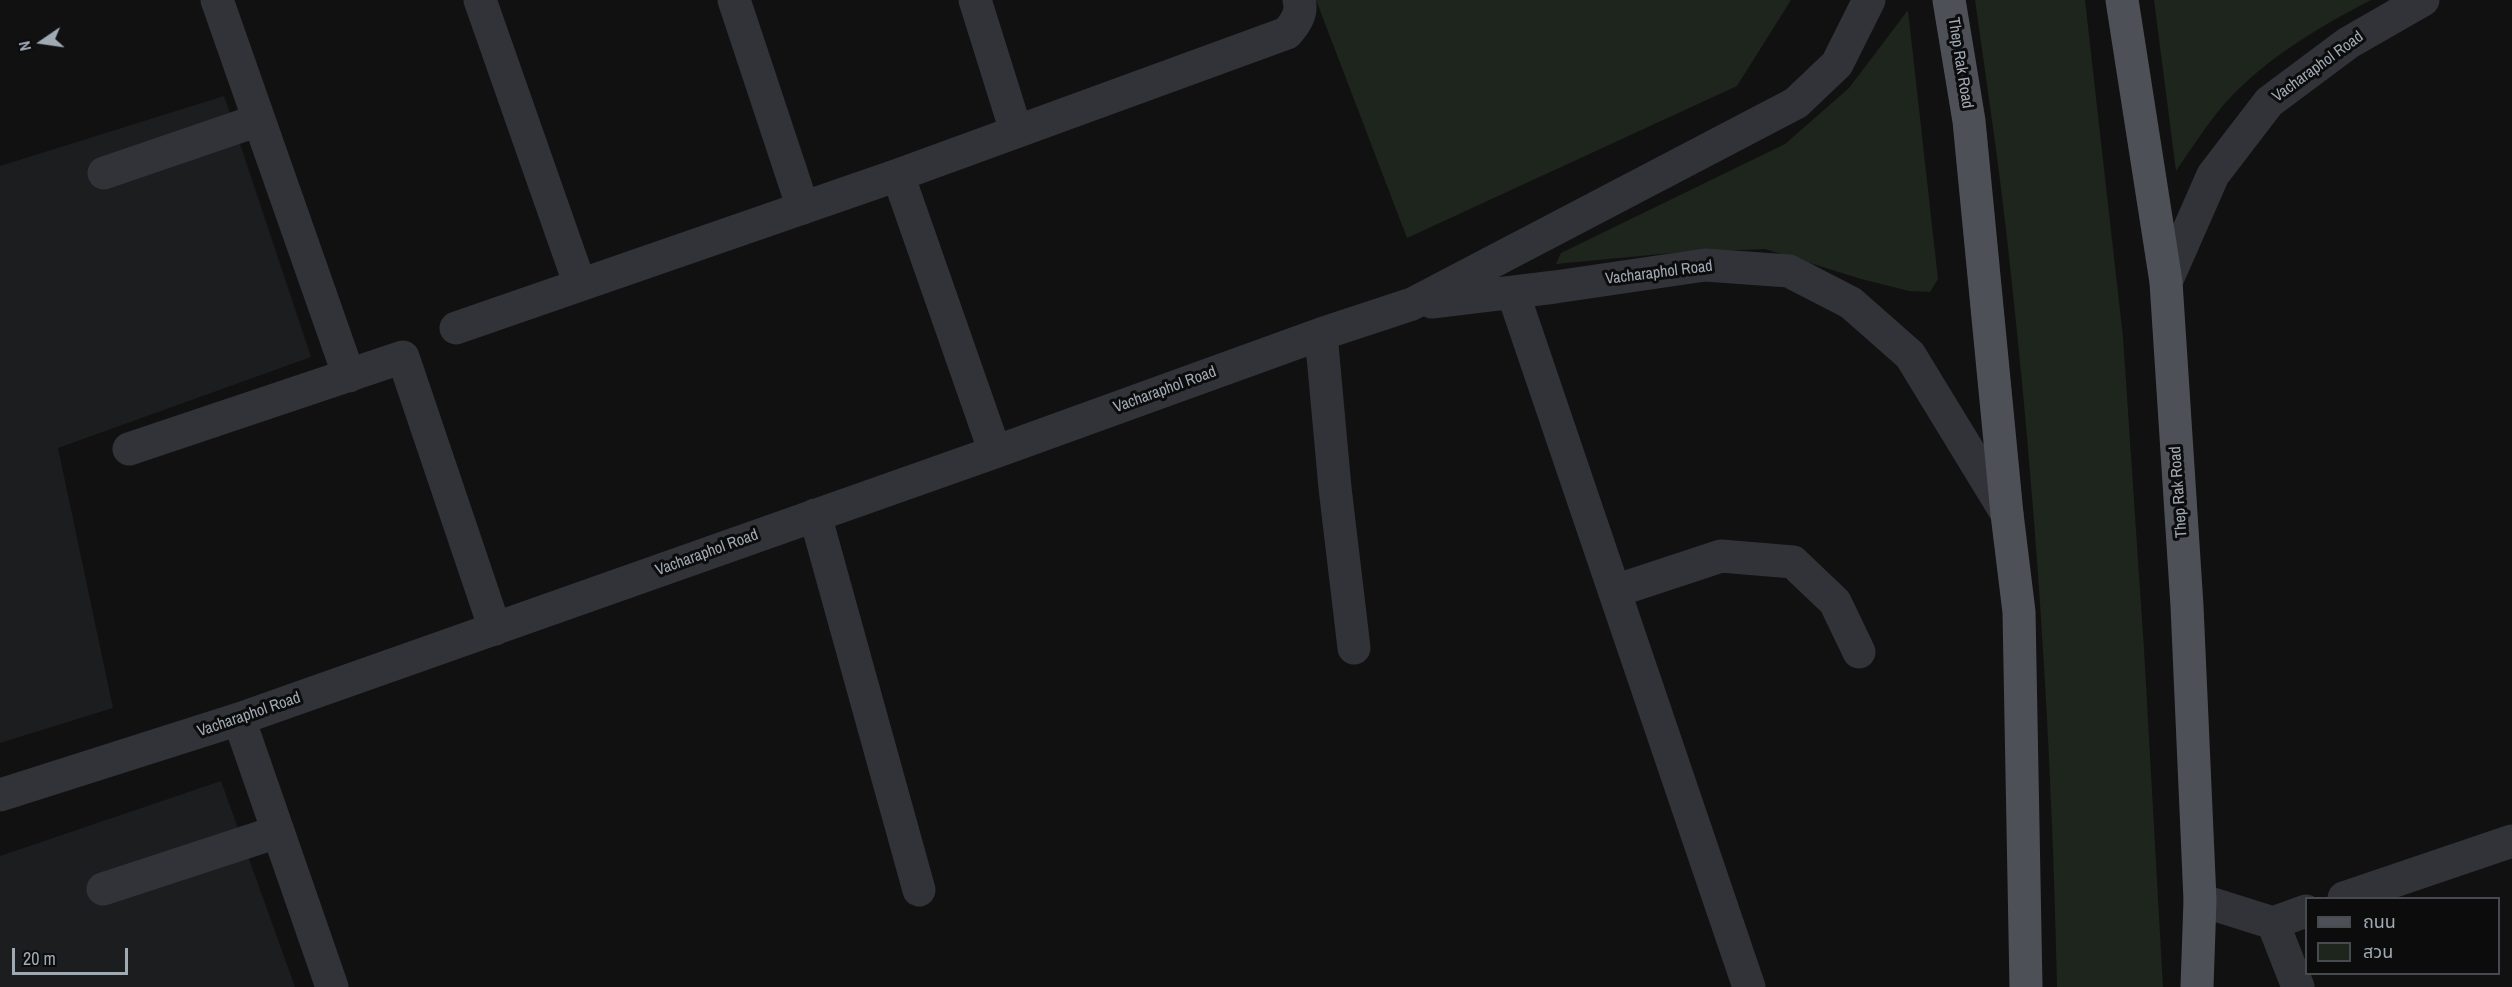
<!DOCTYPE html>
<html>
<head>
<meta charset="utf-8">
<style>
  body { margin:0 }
  #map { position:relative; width:2512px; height:987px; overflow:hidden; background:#111112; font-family:"Archivo Narrow","Noto Sans Thai",sans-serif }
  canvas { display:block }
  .legend { position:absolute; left:2305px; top:897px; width:195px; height:78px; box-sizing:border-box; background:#0c0c0d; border:2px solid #474b50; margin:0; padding:8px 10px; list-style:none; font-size:18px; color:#a0aab5 }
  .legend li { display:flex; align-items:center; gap:12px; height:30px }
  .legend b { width:30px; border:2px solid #474b50 }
  .north { position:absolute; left:12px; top:12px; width:60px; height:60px; -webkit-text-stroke:4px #0c0c0d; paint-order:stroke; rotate:257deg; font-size:16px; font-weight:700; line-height:24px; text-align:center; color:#a0aab5 }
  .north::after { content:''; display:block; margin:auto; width:21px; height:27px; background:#a0aab5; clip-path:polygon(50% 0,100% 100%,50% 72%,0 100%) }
  .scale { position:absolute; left:12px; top:948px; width:116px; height:27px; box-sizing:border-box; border:3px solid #a0aab5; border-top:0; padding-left:8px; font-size:18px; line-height:21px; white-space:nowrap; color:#a0aab5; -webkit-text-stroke:4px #0c0c0d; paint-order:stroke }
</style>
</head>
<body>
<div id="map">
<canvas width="2512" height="987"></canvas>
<ul class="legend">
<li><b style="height:8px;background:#4d5157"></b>ถนน</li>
<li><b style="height:16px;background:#1d251d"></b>สวน</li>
</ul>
<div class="north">N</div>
<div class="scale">20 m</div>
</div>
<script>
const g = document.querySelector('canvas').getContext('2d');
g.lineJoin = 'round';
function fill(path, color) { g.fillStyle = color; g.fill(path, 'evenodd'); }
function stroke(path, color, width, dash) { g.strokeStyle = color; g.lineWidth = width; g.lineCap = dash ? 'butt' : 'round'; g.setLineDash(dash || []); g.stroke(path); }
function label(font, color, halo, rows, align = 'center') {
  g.font = font + ' "Archivo Narrow",sans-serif'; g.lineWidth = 6; g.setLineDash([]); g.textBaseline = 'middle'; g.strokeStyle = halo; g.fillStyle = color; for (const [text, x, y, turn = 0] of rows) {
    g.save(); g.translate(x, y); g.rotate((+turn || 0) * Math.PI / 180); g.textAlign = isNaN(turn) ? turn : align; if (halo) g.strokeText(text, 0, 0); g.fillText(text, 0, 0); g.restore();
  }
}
fill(new Path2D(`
  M 224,96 L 311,357 L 58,448 L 113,708 L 0,743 L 0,166 Z
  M 221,781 L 295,987 L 0,987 L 0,856 Z`), '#1c1d1f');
fill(new Path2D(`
  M 1316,0 L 1791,0 L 1737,86 L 1407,238 Z
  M 1975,0 L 2085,0 L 2123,337 L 2144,649 L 2163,987 L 2057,987 C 2052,743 2036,499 2009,257 C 2000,171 1987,86 1975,0 Z
  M 2154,0 L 2371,0 C 2315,29 2256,64 2216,114 C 2202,132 2189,152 2176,171 Z
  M 1908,10 L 1938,279 L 1930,292 L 1909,291 L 1861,279 L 1765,249 L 1672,253 L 1556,264 L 1561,253 L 1785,144 L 1849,88 Z`), '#1d251d');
stroke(new Path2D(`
  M 217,0 L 349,376
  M 480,0 L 580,285
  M 734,0 L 803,208
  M 975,0 L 1016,131
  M 104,173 L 259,120
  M 898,175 L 995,452
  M 2166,282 L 2213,175 L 2269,102 L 2348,43 L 2423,0
  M 1513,293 L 1749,987
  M 1432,302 L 1555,287 L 1705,265 L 1789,271 L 1851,303 L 1910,355 L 2007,514
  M 456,328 L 898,175 L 1287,33 C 1295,24 1303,13 1299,0
  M 1321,334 L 1335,488 L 1354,648
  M 129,449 L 403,357 L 495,629
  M 815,515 L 919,890
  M 1615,591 L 1721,556 L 1793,562 L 1835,602 L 1859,652
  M 239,719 L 332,987
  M 0,795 L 239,719 L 995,452 L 1321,334 L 1412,304 L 1796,103 L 1837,64 L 1869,0
  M 103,889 L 277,832
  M 2344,898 L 2512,841
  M 2200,900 L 2273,923 L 2298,987
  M 2273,923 L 2306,911`), '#313338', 33);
stroke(new Path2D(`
  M 1949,0 L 1969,121 L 2007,514 L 2019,612 L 2026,987
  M 2122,0 L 2166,282 L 2187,606 L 2200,900 L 2197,987`), '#4d5157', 33);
label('16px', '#a0aab5', '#0c0c0d', [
  ["Thep Rak Road",1960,63,81],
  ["Vacharaphol Road",2318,67,-36],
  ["Vacharaphol Road",1659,273,-7],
  ["Vacharaphol Road",1165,390,-20],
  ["Thep Rak Road",2179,492,-94],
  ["Vacharaphol Road",707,553,-20],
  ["Vacharaphol Road",249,715,-19]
]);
</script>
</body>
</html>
